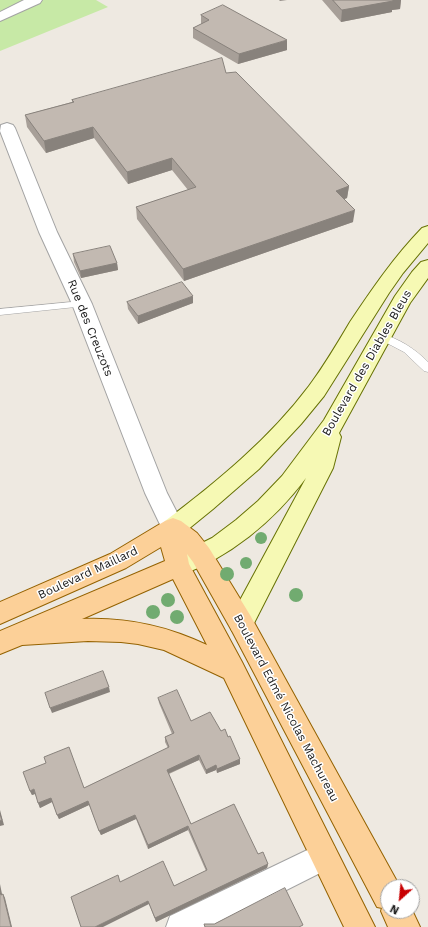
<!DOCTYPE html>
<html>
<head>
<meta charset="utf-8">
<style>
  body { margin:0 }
  #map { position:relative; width:428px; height:927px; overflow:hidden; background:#eee9e1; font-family:"Work Sans",sans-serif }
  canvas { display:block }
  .north { position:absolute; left:380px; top:879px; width:40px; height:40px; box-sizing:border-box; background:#fff; border:1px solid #a4a4a4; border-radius:50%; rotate:207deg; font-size:11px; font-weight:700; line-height:16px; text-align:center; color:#1c1c1c }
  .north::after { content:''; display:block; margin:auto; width:14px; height:18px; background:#c80002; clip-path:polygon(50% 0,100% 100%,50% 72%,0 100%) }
</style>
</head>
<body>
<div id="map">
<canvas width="428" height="927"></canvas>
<div class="north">N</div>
</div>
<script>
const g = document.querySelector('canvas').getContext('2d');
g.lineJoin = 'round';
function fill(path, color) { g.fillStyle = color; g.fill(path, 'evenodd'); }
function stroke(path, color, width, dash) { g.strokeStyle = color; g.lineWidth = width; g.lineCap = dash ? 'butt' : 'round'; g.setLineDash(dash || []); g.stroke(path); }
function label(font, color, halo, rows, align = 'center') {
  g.font = font + ' "Work Sans",sans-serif'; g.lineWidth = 3; g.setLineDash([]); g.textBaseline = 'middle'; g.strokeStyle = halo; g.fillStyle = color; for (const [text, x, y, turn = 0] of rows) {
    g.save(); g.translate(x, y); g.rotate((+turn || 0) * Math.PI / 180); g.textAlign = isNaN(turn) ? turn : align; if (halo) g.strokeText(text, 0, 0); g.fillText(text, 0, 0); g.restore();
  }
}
fill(new Path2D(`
  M 0,0 L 96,0 L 108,7 L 0,51 Z`), '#c7e9a6');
const lane = new Path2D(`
  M 82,301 L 87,304 L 85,306 L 0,315 L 0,309 Z
  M 382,334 C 400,339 415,349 428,362 L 428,372 L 424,371 L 404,352 L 379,339 L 377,337 L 379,335 Z`);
const street = new Path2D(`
  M 24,0 L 42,0 L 40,3 L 0,21 L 0,12 Z
  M 7,123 L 13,125 L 15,128 L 57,232 L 92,304 L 167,493 L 185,528 L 181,535 L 173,538 L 165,535 L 145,493 L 72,304 L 39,232 L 0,131 L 1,125 Z
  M 324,842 L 334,846 L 338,856 L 334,866 L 213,927 L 166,927 L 170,916 Z`);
const secondary = new Path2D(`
  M 428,226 L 428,243 L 403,273 L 389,293 L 324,396 L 301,424 L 259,469 L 213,509 L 181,535 L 173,538 L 165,535 L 161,528 L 165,521 C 217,482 269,439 309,386 C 324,366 337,344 350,322 C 372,289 394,257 422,228 Z
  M 428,260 L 428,278 L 410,303 L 339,433 L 341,437 L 333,468 L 250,631 L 241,634 L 232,631 L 229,623 L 232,615 L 306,478 C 274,521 229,558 178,576 L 170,573 L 166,566 L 170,559 L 212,538 L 236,520 L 258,501 L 282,476 L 324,420 L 395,296 L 412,272 L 421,262 Z`);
const primary = new Path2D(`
  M 173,518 L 181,521 L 197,533 L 209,548 L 250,615 L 399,885 L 399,887 L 388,887 L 388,911 L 412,910 L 420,927 L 388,927 L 381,911 L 382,908 L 377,907 L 232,631 L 193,562 L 187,554 L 189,564 L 242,662 L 375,927 L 344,927 L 224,678 L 164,650 L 138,644 L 121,642 L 88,641 L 22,645 L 0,654 L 0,631 L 165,561 L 161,547 L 126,568 L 0,624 L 0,602 L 110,554 L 165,521 ZM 173,579 L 207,645 C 167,626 127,617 82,619 Z`);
stroke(lane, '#a3a3a3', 1);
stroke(street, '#a3a3a3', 2);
stroke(secondary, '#677204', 2);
stroke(primary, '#946200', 2);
fill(lane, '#fff');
fill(street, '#fff');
fill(secondary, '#f6f9b4');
fill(primary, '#fcd098');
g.fillStyle = '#71ab70';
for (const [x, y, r] of [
  [261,538,6],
  [246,563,6],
  [227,574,7],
  [296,595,7],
  [168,600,7],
  [153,612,7],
  [177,617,7]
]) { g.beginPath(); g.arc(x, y, r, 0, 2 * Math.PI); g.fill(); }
fill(new Path2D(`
  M 322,0 L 401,0 L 400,9 L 392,10 L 392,12 L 341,22 Z
  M 201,15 L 287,50 L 238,64 L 193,38 L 193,28 L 201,24 Z
  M 226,73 L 349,186 L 347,198 L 344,199 L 353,222 L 184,281 L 137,219 L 136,207 L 188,190 L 172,170 L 128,184 L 94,138 L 46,153 L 27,127 L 25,115 L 72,102 L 72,100 Z
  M 73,254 L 117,263 L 118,270 L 81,278 L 74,262 Z
  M 127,302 L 193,303 L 138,324 L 128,309 Z
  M 158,698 L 191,721 L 240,764 L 217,773 L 216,770 L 206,774 L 199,760 L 169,774 L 191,824 L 258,854 L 268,864 L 267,868 L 156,922 L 149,904 L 120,882 L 174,886 L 206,871 L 188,830 L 148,849 L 136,819 L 101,835 L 89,805 L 59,819 L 52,802 L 40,808 L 35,794 L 32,795 L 30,791 L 84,788 L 168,748 L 165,742 L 165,737 L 172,734 L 159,703 Z`), '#a79f98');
fill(new Path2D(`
  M 280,0 L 287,0 L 279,1 Z
  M 391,0 L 401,0 L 400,9 L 392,10 L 392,12 L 341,22 L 342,10 Z
  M 287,40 L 287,50 L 238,64 L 239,54 Z
  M 93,127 L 94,138 L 46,153 L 44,141 Z
  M 172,158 L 172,170 L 128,184 L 127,172 Z
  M 349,186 L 347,198 L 334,203 L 336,191 Z
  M 355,210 L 353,222 L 184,281 L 183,269 Z
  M 117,263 L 118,270 L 81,278 L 80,271 Z
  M 193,296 L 193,303 L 138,324 L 138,316 Z
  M 109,687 L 110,692 L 52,713 L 50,708 Z
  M 199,755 L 199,760 L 167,774 L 167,770 Z
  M 240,759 L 240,764 L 217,773 L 217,769 Z
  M 216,765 L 216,770 L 206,774 L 206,770 Z
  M 34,789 L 35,794 L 32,795 L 30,791 Z
  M 51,798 L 52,802 L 40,808 L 38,803 Z
  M 88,801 L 89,805 L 59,819 L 57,815 Z
  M 0,810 L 4,825 L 0,826 Z
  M 135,815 L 136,819 L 101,835 L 99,831 Z
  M 188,826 L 188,830 L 148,849 L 148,845 Z
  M 268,864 L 267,868 L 156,922 L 155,918 Z
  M 0,884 L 3,899 L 1,895 L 0,892 Z
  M 3,894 L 5,898 L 12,927 L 11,927 Z
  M 148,901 L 149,904 L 103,927 L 95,927 Z`), '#88827c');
const building = new Path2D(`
  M 333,0 L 393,0 L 393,1 L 342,10 Z
  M 223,5 L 287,40 L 239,54 L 193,28 L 209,20 L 201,15 Z
  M 222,58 L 226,73 L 236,72 L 349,186 L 336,191 L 355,210 L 183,269 L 136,207 L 196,187 L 172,158 L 127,172 L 93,127 L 44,141 L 25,115 L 74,102 L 72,100 Z
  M 110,246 L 117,263 L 80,271 L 73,254 Z
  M 182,282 L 193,296 L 138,316 L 127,302 Z
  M 103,671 L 109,687 L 50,708 L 45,693 Z
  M 177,690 L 191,721 L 210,712 L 221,731 L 225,729 L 228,737 L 230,736 L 240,759 L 217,769 L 216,765 L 206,770 L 199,755 L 167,770 L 191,824 L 234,804 L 258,854 L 263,852 L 268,864 L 155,918 L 148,901 L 95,927 L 81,927 L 71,897 L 118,875 L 120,882 L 163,861 L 174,886 L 207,870 L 188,826 L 148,845 L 135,815 L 99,831 L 88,801 L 57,815 L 51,798 L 38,803 L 34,789 L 30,791 L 23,772 L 46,763 L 44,757 L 69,747 L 84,788 L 169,747 L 165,737 L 174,733 L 158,698 Z
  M 0,814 L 2,820 L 0,821 Z
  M 285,888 L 303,925 L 299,927 L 205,927 L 204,924 L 214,924 Z
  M 0,892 L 1,895 L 3,894 L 11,927 L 0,927 Z`);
fill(building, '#c2b9b1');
stroke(building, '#88827c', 1);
label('12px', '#1c1c1c', '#fff', [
  ["Rue des Creuzots",90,328,68],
  ["Boulevard des Diables Bleus",367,363,-60],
  ["Boulevard Maillard",88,573,-25],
  ["Boulevard Edmé Nicolas Machureau",286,708,62]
]);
</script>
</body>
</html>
